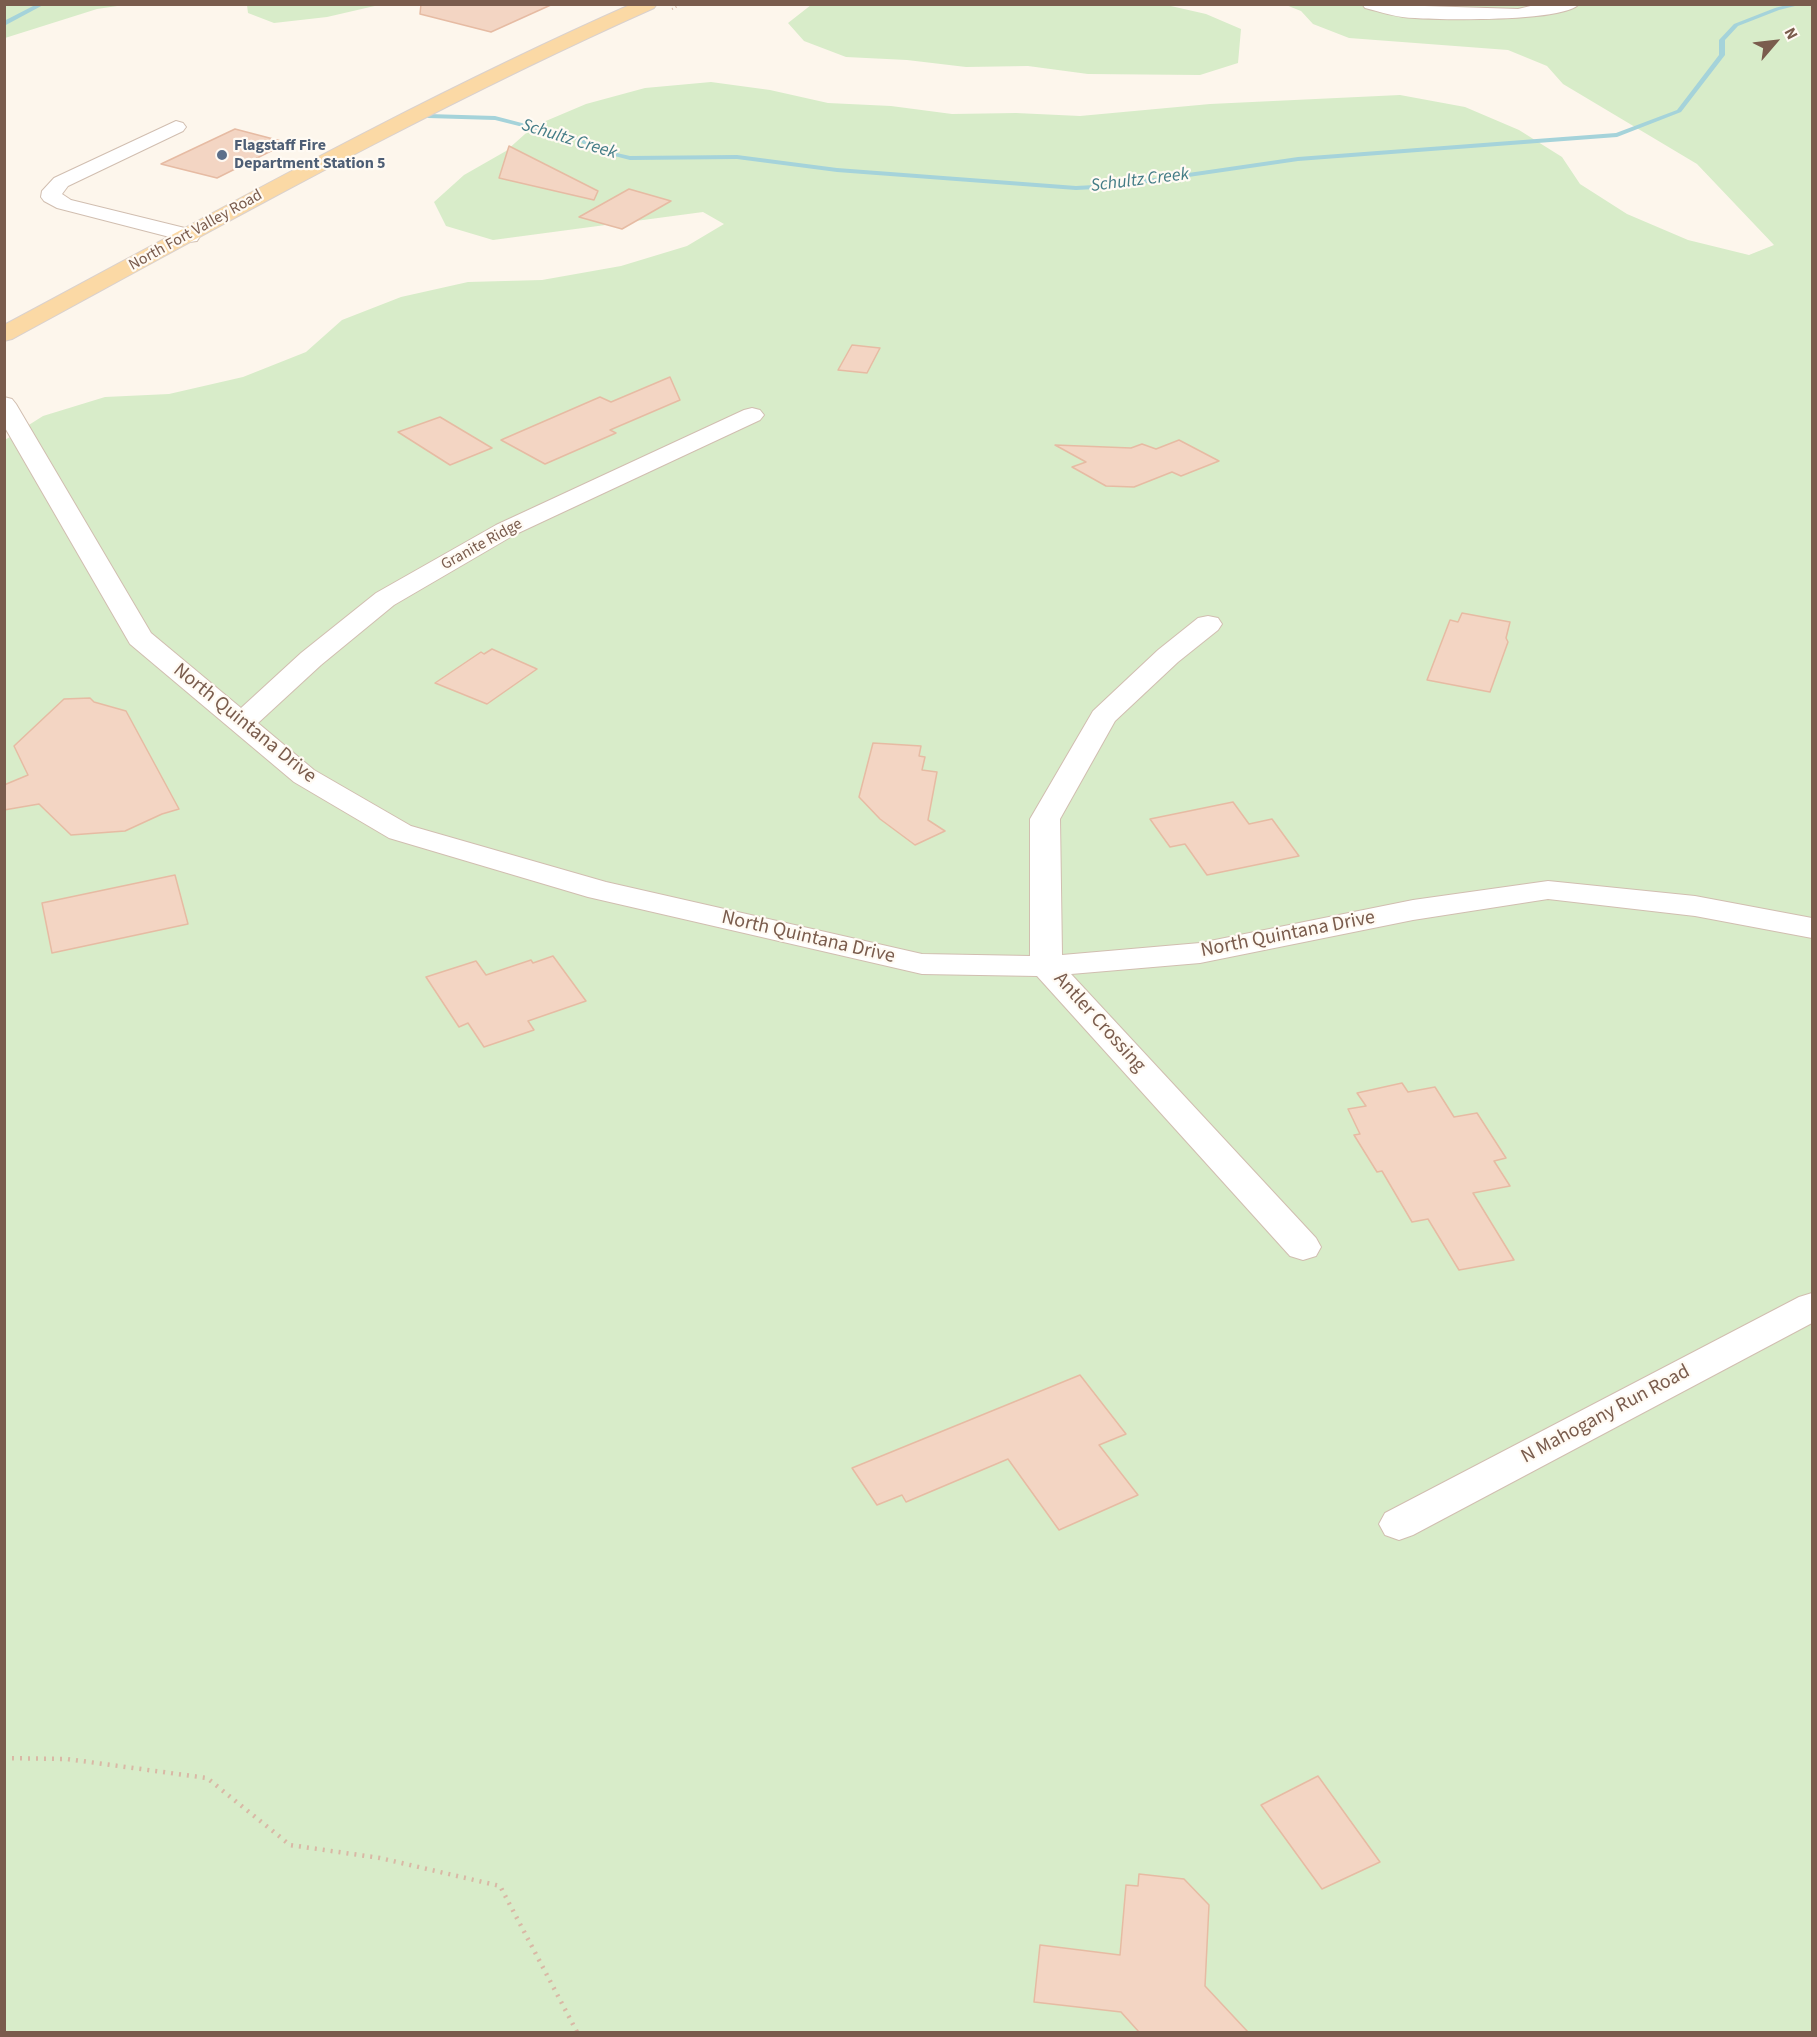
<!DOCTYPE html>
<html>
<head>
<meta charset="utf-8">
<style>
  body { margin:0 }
  #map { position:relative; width:1817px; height:2037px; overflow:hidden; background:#fdf6ec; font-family:"Source Sans 3",sans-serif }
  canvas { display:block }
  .frame { position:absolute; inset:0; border:6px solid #7a5c4d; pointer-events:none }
  .north { position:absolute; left:1745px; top:12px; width:60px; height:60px; -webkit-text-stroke:4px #fffaf3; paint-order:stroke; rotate:62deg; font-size:16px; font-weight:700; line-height:24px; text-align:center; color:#7a5c4d }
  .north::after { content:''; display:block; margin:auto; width:21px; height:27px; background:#7a5c4d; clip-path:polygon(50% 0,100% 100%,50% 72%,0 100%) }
</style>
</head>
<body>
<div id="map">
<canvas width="1817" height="2037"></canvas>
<div class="frame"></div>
<div class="north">N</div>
</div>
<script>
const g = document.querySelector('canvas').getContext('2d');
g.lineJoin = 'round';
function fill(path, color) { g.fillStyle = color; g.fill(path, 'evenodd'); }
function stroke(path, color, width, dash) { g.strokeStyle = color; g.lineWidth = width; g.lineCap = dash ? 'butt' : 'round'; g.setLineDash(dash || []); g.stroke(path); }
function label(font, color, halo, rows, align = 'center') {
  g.font = font + ' "Source Sans 3",sans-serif'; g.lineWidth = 4.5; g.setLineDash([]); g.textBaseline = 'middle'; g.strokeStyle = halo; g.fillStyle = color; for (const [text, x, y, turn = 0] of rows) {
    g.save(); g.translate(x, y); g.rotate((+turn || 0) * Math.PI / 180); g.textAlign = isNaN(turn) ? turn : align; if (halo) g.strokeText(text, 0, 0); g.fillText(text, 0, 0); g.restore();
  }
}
fill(new Path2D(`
  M 5,4 L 124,4 L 124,5 L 97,9 L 5,38 Z
  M 1162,4 L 1206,14 L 1241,29 L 1238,63 L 1200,75 L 1088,74 L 1028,66 L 966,67 L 907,60 L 846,57 L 804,41 L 788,23 L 811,5 Z
  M 247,5 L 247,4 L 379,5 L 327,17 L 274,23 L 248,13 Z
  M 1286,5 L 1812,5 L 1812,2032 L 5,2032 L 5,440 L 43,416 L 105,397 L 169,394 L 243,377 L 306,352 L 342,320 L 401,297 L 468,282 L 542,280 L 621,266 L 687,246 L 724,224 L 703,212 L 493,240 L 446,226 L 434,202 L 464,175 L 506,151 L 534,126 L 586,104 L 645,88 L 711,82 L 770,90 L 828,103 L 891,106 L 952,114 L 1016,113 L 1080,116 L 1210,104 L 1400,95 L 1465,107 L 1519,130 L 1562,157 L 1580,184 L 1627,214 L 1688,240 L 1749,255 L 1774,245 L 1697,164 L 1563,84 L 1547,66 L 1508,50 L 1349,38 L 1313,24 L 1301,11 Z`), '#d8ecc9');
fill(new Path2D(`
  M 37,4 L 45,4 L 4,26 L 4,21 Z
  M 1790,4 L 1803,4 L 1779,10 L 1738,26 L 1725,40 L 1725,55 L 1681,112 L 1617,137 L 1298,161 L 1113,188 L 1076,190 L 837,172 L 737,159 L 630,160 L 595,151 L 579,141 L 495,120 L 428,118 L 425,116 L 428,114 L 495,116 L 583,139 L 599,149 L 630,156 L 737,155 L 837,168 L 1076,186 L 1113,184 L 1298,157 L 1616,133 L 1677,110 L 1719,55 L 1719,40 L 1734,24 L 1775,8 Z`), '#a5d3da');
const building = new Path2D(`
  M 421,4 L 553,4 L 491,32 L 420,14 Z
  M 235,129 L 281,141 L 270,146 L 277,148 L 217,178 L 161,164 Z
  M 509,146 L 598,191 L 594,200 L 499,178 Z
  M 629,189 L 671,201 L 622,229 L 579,217 Z
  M 852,345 L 880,348 L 867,373 L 838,370 Z
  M 670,377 L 680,400 L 610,430 L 616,433 L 545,464 L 501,440 L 600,397 L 611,402 Z
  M 440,417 L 492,448 L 450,465 L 398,432 Z
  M 1179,440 L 1219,461 L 1181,476 L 1172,472 L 1134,487 L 1106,486 L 1072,467 L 1086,462 L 1055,445 L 1131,448 L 1142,444 L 1156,449 Z
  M 1462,613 L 1510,622 L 1506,638 L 1508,642 L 1490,692 L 1427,680 L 1450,620 L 1458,622 Z
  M 492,649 L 537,669 L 487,704 L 435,683 L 481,652 L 484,654 Z
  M 90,698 L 94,702 L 126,711 L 179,809 L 162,814 L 125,831 L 71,835 L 39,804 L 4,810 L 4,785 L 28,775 L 14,746 L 64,699 Z
  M 873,743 L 921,746 L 919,756 L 925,757 L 922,770 L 937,772 L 928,820 L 945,831 L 915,845 L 880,819 L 859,797 Z
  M 1233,802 L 1249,824 L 1272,819 L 1299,856 L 1207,875 L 1185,844 L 1170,847 L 1150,819 Z
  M 175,875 L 188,924 L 52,953 L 42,903 Z
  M 553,956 L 586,1001 L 528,1021 L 534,1030 L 484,1047 L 468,1023 L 459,1027 L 426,977 L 476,961 L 486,975 L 531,960 L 533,963 Z
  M 1402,1083 L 1408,1092 L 1435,1087 L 1454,1117 L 1477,1113 L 1506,1158 L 1494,1161 L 1510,1186 L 1473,1193 L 1514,1260 L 1459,1270 L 1428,1219 L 1412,1222 L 1382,1171 L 1377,1172 L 1354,1135 L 1360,1134 L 1348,1109 L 1366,1106 L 1357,1093 Z
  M 1080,1375 L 1126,1434 L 1099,1445 L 1138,1495 L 1059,1530 L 1008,1459 L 906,1502 L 902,1495 L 877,1505 L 852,1468 Z
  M 1318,1776 L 1380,1862 L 1322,1889 L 1261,1805 Z
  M 1139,1874 L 1184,1879 L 1209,1905 L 1205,1986 L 1248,2032 L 1139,2032 L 1121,2012 L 1034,2002 L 1040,1945 L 1120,1955 L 1126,1885 L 1138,1886 Z`);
fill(building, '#f3d5c3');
stroke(building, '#e6bba3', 1.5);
const minor = new Path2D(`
  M 1362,4 L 1518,9 L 1539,4 L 1579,4 C 1564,22 1441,20 1415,18 C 1398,18 1381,12 1365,8 Z
  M 176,121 L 183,123 L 186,127 L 183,131 L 68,186 L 62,194 L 71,200 L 197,231 L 200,236 L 197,241 L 189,242 L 57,208 L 44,201 L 41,197 L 42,191 L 54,178 Z
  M 4,397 L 12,399 L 16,404 L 151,633 L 241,708 L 301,653 L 376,593 L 496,525 L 744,410 L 752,408 L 760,410 L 764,415 L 760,420 L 514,535 L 394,605 L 321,665 L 258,723 L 314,770 L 411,826 L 606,882 L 922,954 L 1030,956 L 1030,819 L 1093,711 L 1158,650 L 1198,618 L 1208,616 L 1218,618 L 1222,624 L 1218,630 L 1178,662 L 1115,721 L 1060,819 L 1062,955 L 1200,943 L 1413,900 L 1548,881 L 1695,896 L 1812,918 L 1812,938 L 1695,916 L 1548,899 L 1413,920 L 1200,963 L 1071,974 L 1316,1238 L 1321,1247 L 1316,1256 L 1303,1260 L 1290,1256 L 1037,976 L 922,974 L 588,897 L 389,838 L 294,782 L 130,644 L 4,426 Z
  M 1812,1293 L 1812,1323 L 1413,1535 L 1399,1540 L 1385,1535 L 1379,1524 L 1385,1513 L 1799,1297 Z`);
const major = new Path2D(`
  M 632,4 L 657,4 L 654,8 C 434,106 224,224 12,339 L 4,341 L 4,325 C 212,214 417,99 632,4 Z`);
stroke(minor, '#d1beb0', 2);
stroke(major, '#dad1cd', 2);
stroke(new Path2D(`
  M 672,9 L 682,4`), '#d9b8a5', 2, [1, 3]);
stroke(new Path2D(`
  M 4,1758 L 67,1759 L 207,1778 L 290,1845 L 380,1858 L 500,1886 L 577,2032`), '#d9b8a5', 4.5, [2, 6]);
fill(minor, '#fff');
fill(major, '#fbd9a5');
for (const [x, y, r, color] of [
  [222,155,6,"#5c6f8a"]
]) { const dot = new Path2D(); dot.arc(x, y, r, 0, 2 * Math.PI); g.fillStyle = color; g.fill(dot); stroke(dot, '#fffaf3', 2); }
label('bold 16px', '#4e5e75', '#fffaf3', [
  ["Flagstaff Fire",234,146],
  ["Department Station 5",234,164]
], 'left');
label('16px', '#7a5c4d', '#fffaf3', [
  ["North Fort Valley Road",196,231,-29],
  ["Granite Ridge",482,545,-29]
]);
label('italic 18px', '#437c86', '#fffaf3', [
  ["Schultz Creek",569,140,17],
  ["Schultz Creek",1140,181,-7]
]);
label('20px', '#7a5c4d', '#fffaf3', [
  ["North Quintana Drive",244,724,39],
  ["North Quintana Drive",1288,935,-11],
  ["North Quintana Drive",808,938,13],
  ["Antler Crossing",1099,1023,48],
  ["N Mahogany Run Road",1606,1415,-28]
]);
</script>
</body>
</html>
